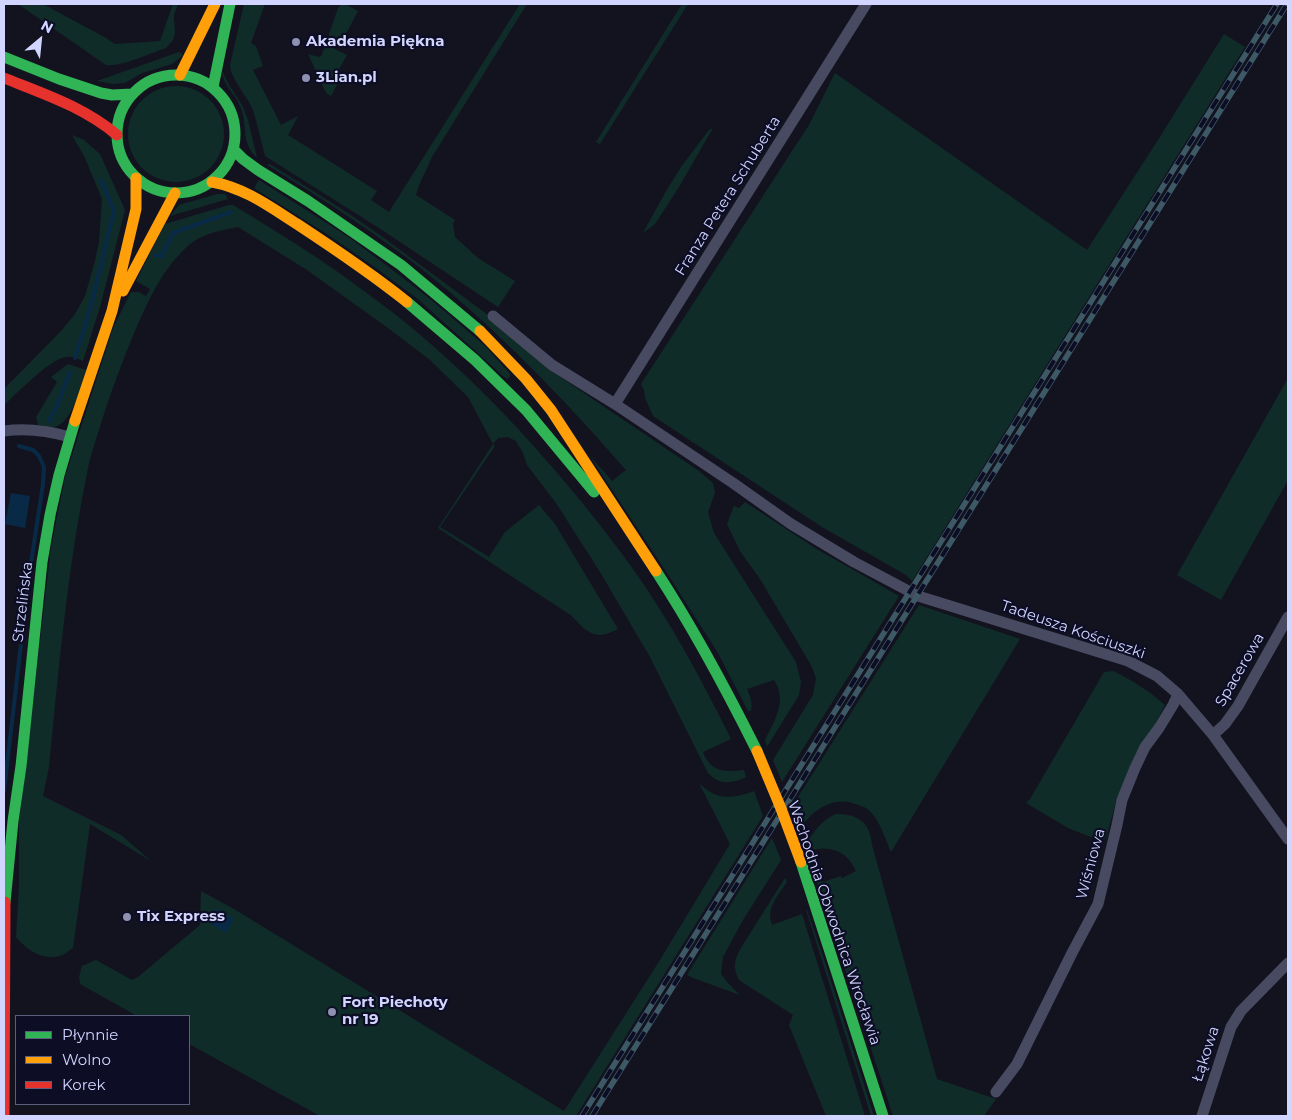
<!DOCTYPE html>
<html>
<head>
<meta charset="utf-8">
<style>
  body { margin:0 }
  #map { position:relative; width:1292px; height:1120px; overflow:hidden; background:#131320; font-family:Montserrat,sans-serif }
  canvas { display:block }
  .frame { position:absolute; inset:0; border:5px solid #d2d5ff; pointer-events:none }
  .legend { position:absolute; left:15px; top:1015px; width:175px; height:90px; box-sizing:border-box; background:#0d0e26; border:1px solid #5c5e7d; margin:0; padding:6px 9px; list-style:none; font-size:15px; color:#d2d5ff }
  .legend li { display:flex; align-items:center; gap:10px; height:25px }
  .legend b { width:25px; border:1px solid #5c5e7d }
  .north { position:absolute; left:15px; top:15px; width:50px; height:50px; -webkit-text-stroke:4px #0d0e26; paint-order:stroke; rotate:28deg; font-size:14px; font-weight:700; line-height:20px; text-align:center; color:#d2d5ff }
  .north::after { content:''; display:block; margin:auto; width:18px; height:22px; background:#d2d5ff; clip-path:polygon(50% 0,100% 100%,50% 72%,0 100%) }
</style>
</head>
<body>
<div id="map">
<canvas width="1292" height="1120"></canvas>
<div class="frame"></div>
<ul class="legend">
<li><b style="height:6px;background:#30b455"></b>Płynnie</li>
<li><b style="height:6px;background:#ff9f0a"></b>Wolno</li>
<li><b style="height:6px;background:#e5322d"></b>Korek</li>
</ul>
<div class="north">N</div>
</div>
<script>
const g = document.querySelector('canvas').getContext('2d');
g.lineJoin = 'round';
function fill(path, color) { g.fillStyle = color; g.fill(path, 'evenodd'); }
function stroke(path, color, width, dash) { g.strokeStyle = color; g.lineWidth = width; g.lineCap = dash ? 'butt' : 'round'; g.setLineDash(dash || []); g.stroke(path); }
function label(font, color, halo, rows, align = 'center') {
  g.font = font + ' Montserrat,sans-serif'; g.lineWidth = 4.5; g.setLineDash([]); g.textBaseline = 'middle'; g.strokeStyle = halo; g.fillStyle = color; for (const [text, x, y, turn = 0] of rows) {
    g.save(); g.translate(x, y); g.rotate((+turn || 0) * Math.PI / 180); g.textAlign = isNaN(turn) ? turn : align; if (halo) g.strokeText(text, 0, 0); g.fillText(text, 0, 0); g.restore();
  }
}
fill(new Path2D(`
  M 18,4 L 43,4 L 106,38 L 115,44 L 160,41 L 173,4 L 178,4 C 177,8 174,12 174,16 C 174,31 179,36 166,48 C 150,53 122,67 106,65 Z
  M 244,4 L 265,4 L 251,43 L 256,46 L 263,66 L 253,70 L 281,125 L 298,116 L 288,135 L 377,191 L 371,200 L 389,212 L 520,4 L 527,4 L 432,157 C 427,169 419,183 416,195 L 455,220 L 453,223 L 455,237 L 478,258 L 515,281 L 498,307 L 379,228 L 265,156 C 261,141 258,125 253,110 C 247,95 231,80 230,65 Z
  M 345,4 L 358,11 L 340,45 L 329,38 L 329,34 L 338,8 L 341,5 Z
  M 682,4 L 688,4 L 600,144 L 596,142 Z
  M 1224,34 L 1245,47 L 912,581 L 906,575 L 822,527 L 653,416 L 645,398 L 644,390 L 641,384 L 809,125 L 835,73 L 1087,250 L 1158,140 Z
  M 329,46 L 347,55 L 338,71 L 343,74 L 331,96 L 326,93 L 308,54 L 319,57 L 321,56 L 325,47 Z
  M 179,52 L 183,55 L 172,64 L 142,73 L 125,83 L 113,84 L 97,81 Z
  M 222,70 L 229,85 L 242,105 L 248,120 L 257,158 C 239,140 249,126 240,106 C 234,92 223,86 222,70 Z
  M128 134a48 48 0 1 1 96 0a48 48 0 1 1-96 0Z
  M 713,128 L 679,187 L 655,224 L 643,233 L 665,193 L 681,167 L 709,130 Z
  M 72,135 L 84,140 L 100,154 L 125,210 L 100,307 L 83,361 C 78,359 73,356 67,357 C 51,357 17,394 4,405 L 4,389 L 62,330 L 75,314 L 85,296 L 95,261 L 99,242 L 102,199 L 85,158 Z
  M 270,164 L 345,211 L 380,235 L 488,315 L 547,368 L 699,471 L 713,483 L 715,493 L 708,512 L 714,533 L 796,662 L 801,682 L 799,695 L 767,747 L 765,740 C 774,722 788,700 774,680 L 747,689 C 750,696 753,702 751,711 L 748,711 L 718,653 L 667,573 L 589,455 L 612,481 L 626,470 C 564,399 498,330 424,271 C 374,232 321,198 267,165 Z
  M 259,180 L 350,238 L 386,265 L 434,302 L 487,348 L 510,374 L 510,377 L 507,379 L 503,376 L 419,300 L 376,268 L 327,234 L 254,188 Z
  M 217,194 L 225,194 L 228,199 L 170,216 L 179,205 Z
  M 229,205 L 233,205 C 261,222 289,239 316,257 C 343,275 371,296 396,315 C 463,368 521,429 575,494 C 607,533 638,573 664,616 C 689,656 710,697 731,739 L 703,752 C 711,773 725,772 744,770 L 746,777 C 732,784 719,785 708,773 L 650,657 L 600,572 L 556,503 L 527,465 L 523,453 L 516,441 L 508,437 L 498,438 L 493,444 L 495,446 L 440,527 L 489,557 L 505,532 L 539,505 L 555,524 L 618,629 C 596,641 587,633 572,616 L 438,528 L 493,444 L 468,397 L 430,360 L 388,328 L 307,270 L 238,227 C 222,230 201,234 189,245 C 162,269 149,299 135,331 C 122,361 111,392 101,423 C 97,437 92,450 89,463 C 68,563 59,665 49,767 L 43,796 L 121,835 L 151,861 L 90,824 L 73,948 C 69,950 66,954 62,955 C 44,962 27,950 16,937 L 19,887 L 19,821 L 51,547 L 65,477 L 113,328 L 131,292 L 138,292 L 146,296 L 150,289 L 136,281 L 165,224 Z
  M 68,364 L 86,370 C 81,385 72,424 54,427 C 49,427 43,425 38,425 L 36,417 L 57,382 L 51,377 Z
  M 1288,378 L 1288,480 L 1221,600 L 1177,575 Z
  M 745,502 L 815,548 L 899,596 L 782,782 L 773,760 L 813,695 L 816,678 L 811,665 L 760,579 L 740,551 L 727,524 L 734,506 L 739,508 Z
  M 919,605 L 1020,639 L 891,852 C 885,838 879,817 866,808 C 863,806 858,805 855,804 C 834,796 814,809 802,826 L 793,805 Z
  M 1113,671 C 1132,680 1149,691 1165,705 L 1117,798 L 1106,838 L 1101,841 L 1068,828 L 1026,803 L 1030,799 L 1104,672 Z
  M 699,783 C 703,787 708,791 712,793 C 725,800 741,796 754,791 L 763,816 L 576,1116 L 320,1116 L 189,1044 L 189,1016 L 137,1016 L 80,984 L 79,977 L 82,966 L 96,960 L 132,980 L 138,977 L 200,925 L 201,891 L 234,909 L 564,1111 L 660,960 L 730,844 Z
  M 836,814 C 858,814 870,822 872,845 L 937,1079 L 996,1099 L 984,1116 L 893,1116 L 816,880 L 821,879 L 823,882 L 841,876 L 842,878 L 856,871 C 848,852 830,844 810,851 L 807,842 C 815,830 822,820 836,814 Z
  M 772,838 L 781,860 L 743,920 L 723,957 L 721,974 L 727,982 L 740,995 L 693,978 L 687,975 Z
  M 785,878 L 787,882 C 780,892 770,904 770,916 C 770,917 772,924 772,925 L 802,914 L 865,1116 L 826,1116 L 789,1025 L 793,1015 L 739,980 C 733,967 734,963 739,951 Z
  M 806,910 L 807,910 L 823,956 L 874,1116 L 871,1116 Z`), '#102c28');
fill(new Path2D(`
  M 11,493 L 30,496 L 25,528 L 5,524 Z
  M 216,908 L 234,919 L 226,933 L 208,922 Z`), '#092a46');
stroke(new Path2D(`
  M 156,255 L 161,257 L 173,233 L 231,212
  M 75,358 L 91,306 L 114,211 L 101,180
  M 49,421 L 56,408 L 70,372
  M 4,791 L 28,583 L 43,484 L 44,467 L 39,456 L 33,450 L 19,446`), '#092a46', 4);
stroke(new Path2D(`
  M 493,316 L 552,365 L 615,404 L 733,483 L 791,524 L 854,562 L 918,596 L 1128,661 L 1157,676 L 1178,694 L 1213,735 L 1288,839
  M 615,404 L 866,4
  M 4,431 C 25,428 49,431 70,437
  M 1213,735 L 1225,724 L 1238,706 L 1288,617
  M 996,1092 L 1017,1064 L 1072,953 L 1098,904 L 1117,825 L 1122,800 L 1135,768 L 1145,747 L 1159,728 L 1173,705 L 1178,694
  M 1202,1116 L 1231,1027 L 1241,1011 L 1288,963`), '#474a61', 11);
stroke(new Path2D(`
  M 4,57 L 59,79 L 101,93 L 112,95 L 132,94
  M117 134a59 59 0 1 1 118 0a59 59 0 1 1-118 0Z
  M 213,87 L 230,4
  M 233,149 L 243,159 L 258,170 L 308,201 L 401,265 L 480,331
  M 407,302 L 475,360 L 526,410 L 594,492
  M 656,571 C 694,629 726,689 757,751
  M 801,862 L 883,1116
  M 5,902 L 13,821 L 21,766 L 42,562 L 50,515 L 59,475 L 75,421`), '#30b455', 11);
stroke(new Path2D(`
  M 180,75 L 215,4
  M 212,182 C 245,188 270,207 297,224 C 335,249 372,274 407,302
  M 123,291 L 175,193
  M 480,331 L 526,379 L 551,410 L 656,571
  M 75,421 L 112,311 L 136,209 L 136,178`), '#ff9f0a', 11);
stroke(new Path2D(`
  M 4,78 C 44,94 84,107 117,135
  M 4,1116 L 5,902`), '#e5322d', 11);
const rail = new Path2D(`
  M 582,1116 L 1277,4
  M 592,1116 L 1287,4`);
stroke(rail, '#3e5966', 5.5);
stroke(rail, '#0d0e26', 4, [11]);
stroke(new Path2D(`
  M 757,751 L 780,806 L 801,862`), '#ff9f0a', 11);
for (const [x, y, r, color] of [
  [296,42,5,"#8f91b1"],
  [306,78,5,"#8f91b1"],
  [127,917,5,"#8f91b1"],
  [332,1012,5,"#8f91b1"]
]) { const dot = new Path2D(); dot.arc(x, y, r, 0, 2 * Math.PI); g.fillStyle = color; g.fill(dot); stroke(dot, '#0d0e26', 2); }
label('bold 15px', '#d2d5ff', '#0d0e26', [
  ["Akademia Piękna",306,42],
  ["3Lian.pl",316,78],
  ["Tix Express",137,917],
  ["Fort Piechoty",342,1003],
  ["nr 19",342,1020]
], 'left');
label('15px', '#d2d5ff', '#0d0e26', [
  ["Franza Petera Schuberta",728,196,-58],
  ["Strzelińska",23,602,-83],
  ["Tadeusza Kościuszki",1073,630,19],
  ["Spacerowa",1240,670,-60],
  ["Wiśniowa",1091,864,-75],
  ["Wschodnia Obwodnica Wrocławia",834,923,71],
  ["Łąkowa",1206,1054,-72]
]);
</script>
</body>
</html>
